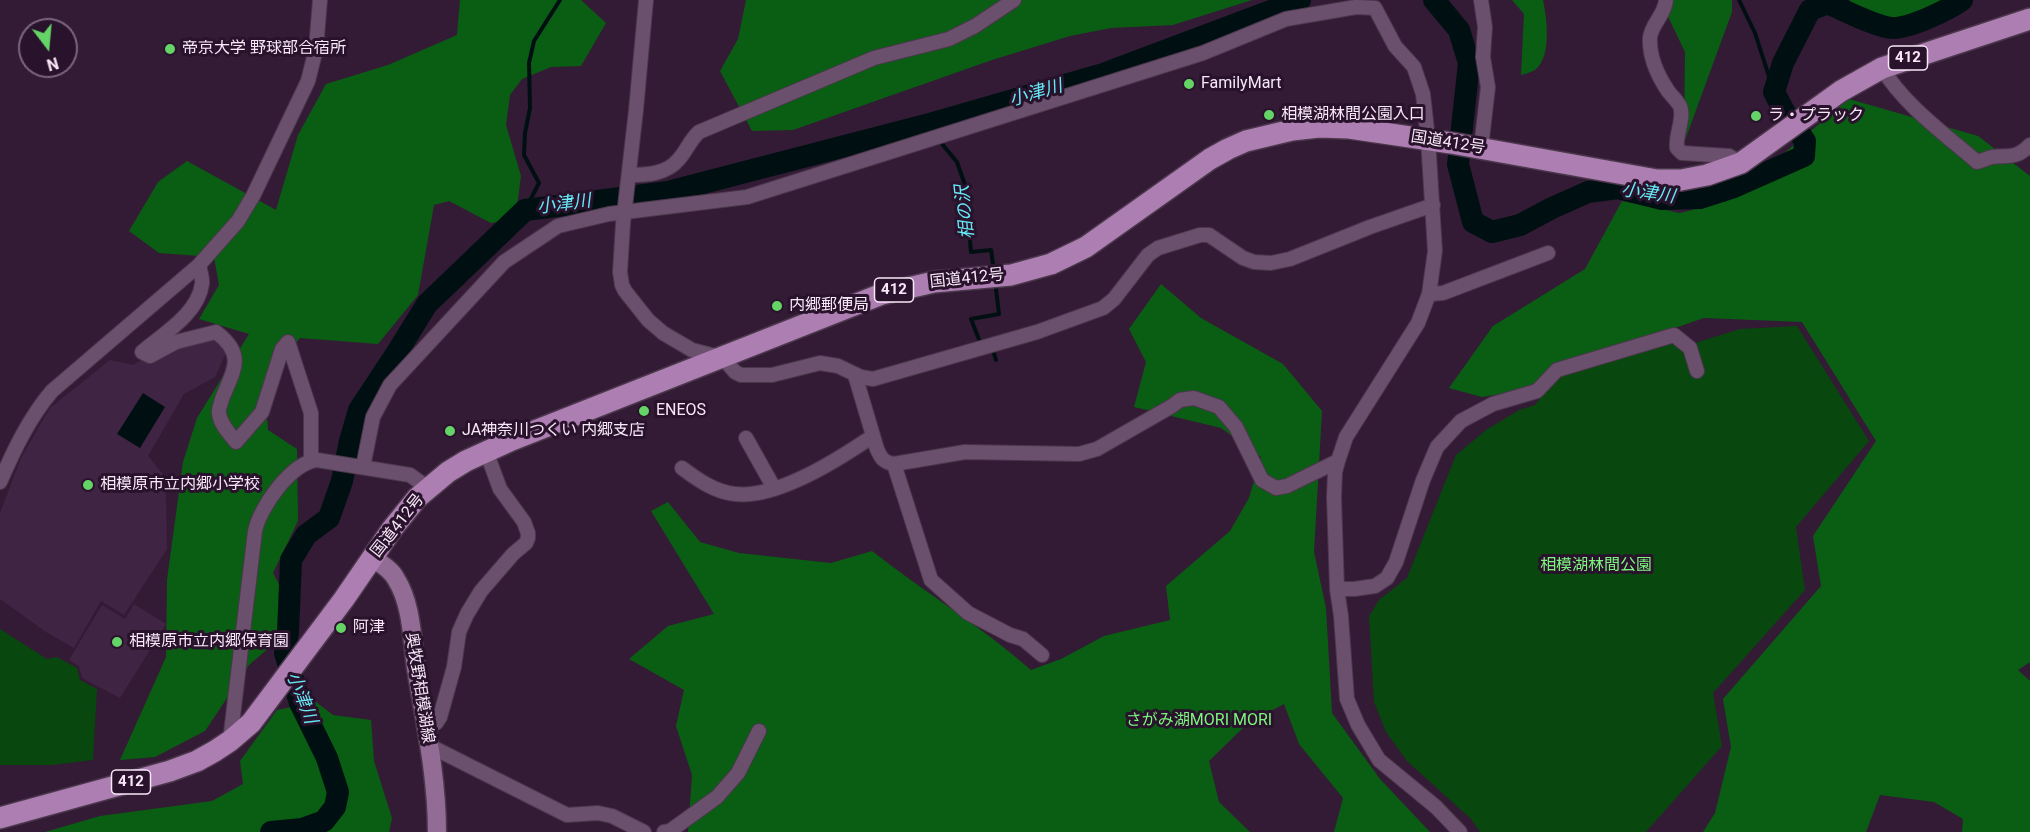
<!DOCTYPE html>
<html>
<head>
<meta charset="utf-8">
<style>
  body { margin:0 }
  #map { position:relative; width:2030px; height:832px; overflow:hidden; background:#331b35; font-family:Roboto,sans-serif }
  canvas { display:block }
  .north { position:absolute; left:18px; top:18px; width:60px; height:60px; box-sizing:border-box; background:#29122b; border:2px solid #7b677d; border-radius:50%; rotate:164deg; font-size:16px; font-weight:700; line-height:24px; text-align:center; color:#f7e7f8 }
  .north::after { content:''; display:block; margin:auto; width:21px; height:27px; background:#65d467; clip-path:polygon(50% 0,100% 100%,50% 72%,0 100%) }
</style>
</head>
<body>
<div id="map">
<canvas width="2030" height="832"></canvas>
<div class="north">N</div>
</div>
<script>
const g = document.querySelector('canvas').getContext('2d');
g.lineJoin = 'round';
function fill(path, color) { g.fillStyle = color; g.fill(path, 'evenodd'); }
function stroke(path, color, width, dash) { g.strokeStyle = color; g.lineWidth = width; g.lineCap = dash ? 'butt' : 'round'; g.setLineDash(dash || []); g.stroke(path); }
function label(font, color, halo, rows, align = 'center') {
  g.font = font + ' Roboto,"Noto Sans JP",sans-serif'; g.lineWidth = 6; g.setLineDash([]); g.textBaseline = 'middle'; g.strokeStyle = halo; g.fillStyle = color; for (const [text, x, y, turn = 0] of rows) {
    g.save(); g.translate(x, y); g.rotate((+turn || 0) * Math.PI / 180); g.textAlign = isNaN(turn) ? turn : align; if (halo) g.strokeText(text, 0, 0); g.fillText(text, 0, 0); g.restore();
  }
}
fill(new Path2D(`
  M 184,334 L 217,339 L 226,353 L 215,377 L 184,394 L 148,456 L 162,473 L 166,496 L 167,549 L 124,615 L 101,601 L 74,648 L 46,632 L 0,599 L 0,513 L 21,458 L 50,408 L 110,360 L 133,365 Z
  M 134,604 L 166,624 L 120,698 L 82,678 L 79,666 L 69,660 L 102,605 L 125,619 Z`), '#402443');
fill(new Path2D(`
  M 1797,326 L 1869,441 L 1796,527 L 1805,590 L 1713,693 L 1722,746 L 1646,832 L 1480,832 L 1471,819 L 1407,761 L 1386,732 L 1374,702 L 1369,616 L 1379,600 L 1407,578 L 1456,455 L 1486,430 L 1519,410 L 1535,405 L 1559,373 L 1665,342 L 1682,347 L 1740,329 Z
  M 0,629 L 47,659 L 57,657 L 77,668 L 80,680 L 97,689 L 93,760 L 52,765 L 0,765 Z`), '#08470e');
fill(new Path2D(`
  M 460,0 L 581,0 L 606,23 L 581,66 L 551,67 L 522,79 L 510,95 L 506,125 L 521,176 L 517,206 L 503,221 L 491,223 L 449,201 L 434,205 L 418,295 L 378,344 L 300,338 L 264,382 L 268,430 L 297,449 L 298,521 L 273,573 L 299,622 L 249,665 L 205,731 L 155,757 L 120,760 L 166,657 L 167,580 L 183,462 L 197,418 L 249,334 L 199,319 L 219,285 L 214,257 L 159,253 L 129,231 L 158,182 L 187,161 L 276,210 L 298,135 L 326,84 L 388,65 L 457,35 Z
  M 746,0 L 1252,0 L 1173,25 L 1111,28 L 1070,36 L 992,60 L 793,130 L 752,131 L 720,71 L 738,39 Z
  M 1512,0 L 1543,0 C 1547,19 1552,57 1535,70 C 1531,72 1525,74 1521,75 L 1524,14 Z
  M 1660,0 L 1732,0 L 1732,12 L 1684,143 L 1685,52 Z
  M 1850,0 L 1949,0 L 1934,11 L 1891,23 L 1850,4 Z
  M 1849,99 L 1978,136 L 2030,176 L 2030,662 L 2018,670 L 2030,681 L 2030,832 L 1962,832 L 1963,819 L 1934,802 L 1880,795 L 1866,832 L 1703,832 L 1715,813 L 1731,747 L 1723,699 L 1821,586 L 1813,536 L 1876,441 L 1802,322 L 1704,318 L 1555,369 L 1538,388 L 1482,397 L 1449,388 L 1493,326 L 1585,269 L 1622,201 L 1680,213 L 1727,201 Z
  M 1161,284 L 1201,318 L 1283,364 L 1322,411 L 1314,552 L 1326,608 L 1332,713 L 1380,779 L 1430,832 L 1334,832 L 1343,798 L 1299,744 L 1284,704 L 1247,724 L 1209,761 L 1219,802 L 1250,832 L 688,832 L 692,775 L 676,726 L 684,690 L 629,659 L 668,626 L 714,614 L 651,511 L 668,502 L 700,542 L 739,553 L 831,563 L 872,551 C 924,592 981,626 1031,670 L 1061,659 L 1104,636 L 1170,620 L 1166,586 L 1230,531 L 1249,498 L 1261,457 L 1221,428 L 1134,407 L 1146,362 L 1129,329 Z
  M 316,702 L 333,715 L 371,720 L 374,761 L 392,818 L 389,832 L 45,832 L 100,816 L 212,801 L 243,784 L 240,761 L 277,710 Z`), '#0a5e13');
fill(new Path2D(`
  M 143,393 L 165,407 L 140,448 L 117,434 Z`), '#001012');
stroke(new Path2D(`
  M 1739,0 L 1755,33 L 1774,92
  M 926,125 L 929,129
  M 942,144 L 957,162 L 965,185 L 971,252 L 991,250 L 993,264
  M 525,210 L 539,183 L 524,155 L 525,133 L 530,108 L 529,63 L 534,41 L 560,0
  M 980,342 L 971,319 L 999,314 L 996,289
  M 993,350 L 996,360`), '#001012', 4);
stroke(new Path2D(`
  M 1434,0 L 1459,30 L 1469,63 L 1458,164 L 1473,222 L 1492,232 L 1520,225 L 1552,208 L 1588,192 L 1618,188 L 1662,199 L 1700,198 L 1734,187 L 1804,156 L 1805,141 L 1784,111 L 1774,92 L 1783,63 L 1810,10 L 1828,3 C 1843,10 1879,28 1893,28 C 1911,28 1948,10 1962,0
  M 271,832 L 302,829 L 324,821 L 335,807 L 338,792 L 327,758 L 300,703 L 285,653 L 288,632 L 291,560 L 306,535 L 329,518 L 342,481 L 350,441 L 359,410 L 396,354 L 427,304 L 525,210 L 668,192 L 926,125 L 1103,74 L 1300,0`), '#001012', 22);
const minor = new Path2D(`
  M 646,0 L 636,110 L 623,224 L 620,272 L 622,285 L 625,291 L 648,320 L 663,333 L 692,350 L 723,358 L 735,372 L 741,375 L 772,375 L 820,363 L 838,366 L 861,377 L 873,379 L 1037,332 L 1103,308 L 1114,299 L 1148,255 L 1158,248 L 1200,235 L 1209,235 L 1243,258 L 1254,262 L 1271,263 L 1290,259 L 1370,227 L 1433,205
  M 1666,0 C 1665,15 1651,24 1650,38 C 1649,57 1658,76 1668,91 C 1672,96 1677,101 1680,106 C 1685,119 1675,134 1677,148 L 1682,153 L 1729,156 L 1741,163
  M 1882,68 C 1903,104 1946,135 1977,162 C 1982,161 1987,158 1992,157 C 2010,155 2016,159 2030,145
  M 1481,148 L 1488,87 L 1483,57 L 1485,27 L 1481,0
  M 629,175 C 647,175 667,174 679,159 C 687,150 690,140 699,132 L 874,58 L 949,39 L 975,26 L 1014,0
  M 199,265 C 200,271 203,278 202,284 C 198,314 163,334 142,352 L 150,356 L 176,342 L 216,332 C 246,355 234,369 222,399 C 221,404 218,409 219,413 C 220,424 229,433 236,442 L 262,412 L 282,349 L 288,342 L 311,413 L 311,461
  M 1429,294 L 1443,293 L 1548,253
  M 855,375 L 877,449 C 881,458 883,462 894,464 L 965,452 L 1079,454 L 1097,449 L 1172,406 L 1180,400 L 1194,398 L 1219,407 L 1236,427 L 1262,480 L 1276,488 L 1287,486 L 1338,461
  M 746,438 L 774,488
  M 894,464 L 931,580 L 968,613 L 1010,635 L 1023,639 L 1042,655
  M 363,467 L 373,417 L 390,385 L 504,262 L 558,226 L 609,214 L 747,197 L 1203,53 L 1286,19 L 1356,7 L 1375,8 L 1395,46 L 1414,67 L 1423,94 L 1428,139 L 1435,251 L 1429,294 L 1418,323 L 1346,437 L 1338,461 L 1335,472 L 1334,497 L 1337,589 L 1354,589 L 1375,586 L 1387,578 L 1396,562 L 1423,480 L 1437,447 L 1461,421 L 1493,404 L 1537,391 L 1557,370 L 1674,335 L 1690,348 L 1697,371
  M 682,468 C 698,480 715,492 735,494 C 777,499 839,459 873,436
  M 0,482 C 14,450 29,418 52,391 L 199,265 L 238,221 L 253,196 L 308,81 L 316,49 L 320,0
  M 1337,589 L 1341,616 L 1347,699 L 1358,725 L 1379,760 L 1436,807 L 1460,832
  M 425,727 L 436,723 L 440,717 L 454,667 L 459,632 L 467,614 L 481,591 L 513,554 L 526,543 L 528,538 L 528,533 L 524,522 L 500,489 L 486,451
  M 230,741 L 255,531 C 260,507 291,463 317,460 L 410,475 L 428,488
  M 428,745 L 567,815 L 598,813 L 612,816 L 644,832
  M 664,832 L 670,831 L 717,797 L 738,773 L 759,731`);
const major = new Path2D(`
  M 372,558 C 381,564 391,569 396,579 C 412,604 412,640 416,668 C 425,722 437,777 437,832`);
const highway = new Path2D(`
  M 0,818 L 170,771 L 197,761 L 215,751 L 230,741 L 251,723 L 344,599 L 392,529 L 417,498 L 448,472 L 466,461 L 512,440 L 882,294 L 934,282 L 1011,275 L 1051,264 L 1086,247 L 1210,159 L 1228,149 L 1246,141 L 1292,130 L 1319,127 L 1349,128 L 1451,143 L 1657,180 L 1681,180 L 1707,175 L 1741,163 L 1841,91 L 1882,68 L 2030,19`);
stroke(minor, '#4b374c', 16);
stroke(major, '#4b374c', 21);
stroke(highway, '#4b374c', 24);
stroke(minor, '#6b506d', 14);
stroke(major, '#936c96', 18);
stroke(highway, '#ad7eb1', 21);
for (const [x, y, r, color] of [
  [170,49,6,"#65d467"],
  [1189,84,6,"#65d467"],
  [1269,115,6,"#65d467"],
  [1756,116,6,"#65d467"],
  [777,306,6,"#65d467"],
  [644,411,6,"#65d467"],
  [450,431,6,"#65d467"],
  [88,485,6,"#65d467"],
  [341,628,6,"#65d467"],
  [117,642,6,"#65d467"]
]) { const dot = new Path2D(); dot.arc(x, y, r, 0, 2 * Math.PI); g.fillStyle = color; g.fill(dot); stroke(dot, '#29122b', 2); }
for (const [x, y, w] of [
  [1908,58,39],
  [894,290,39],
  [131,782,39]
]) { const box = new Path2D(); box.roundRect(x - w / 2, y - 12, w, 24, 4.5); g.fillStyle = '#29122b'; g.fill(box); stroke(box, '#f7e7f8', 1.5); }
label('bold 15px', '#f7e7f8', null, [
  ["412",1908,58],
  ["412",894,290],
  ["412",131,782]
]);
label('16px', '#f7e7f8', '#29122b', [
  ["帝京大学 野球部合宿所",182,49],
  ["FamilyMart",1201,84],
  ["相模湖林間公園入口",1281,115],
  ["ラ・プラック",1768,116],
  ["内郷郵便局",789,306],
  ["ENEOS",656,411],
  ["JA神奈川つくい 内郷支店",462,431],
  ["相模原市立内郷小学校",100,485],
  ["阿津",353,628],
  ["相模原市立内郷保育園",129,642]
], 'left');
label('16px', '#f7e7f8', '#29122b', [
  ["国道412号",1448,143,9],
  ["国道412号",967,279,-6],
  ["国道412号",398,526,-52],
  ["奥牧野相模湖線",419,688,81]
]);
label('16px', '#7df67e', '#29122b', [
  ["相模湖林間公園",1596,566],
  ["さがみ湖MORI MORI",1199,721]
]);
label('italic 18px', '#66e9f6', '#29122b', [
  ["小津川",1036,94,-16],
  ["小津川",1648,194,8],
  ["小津川",564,205,-7],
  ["相の沢",966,212,-96],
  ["小津川",301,698,69]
]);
</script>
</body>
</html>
